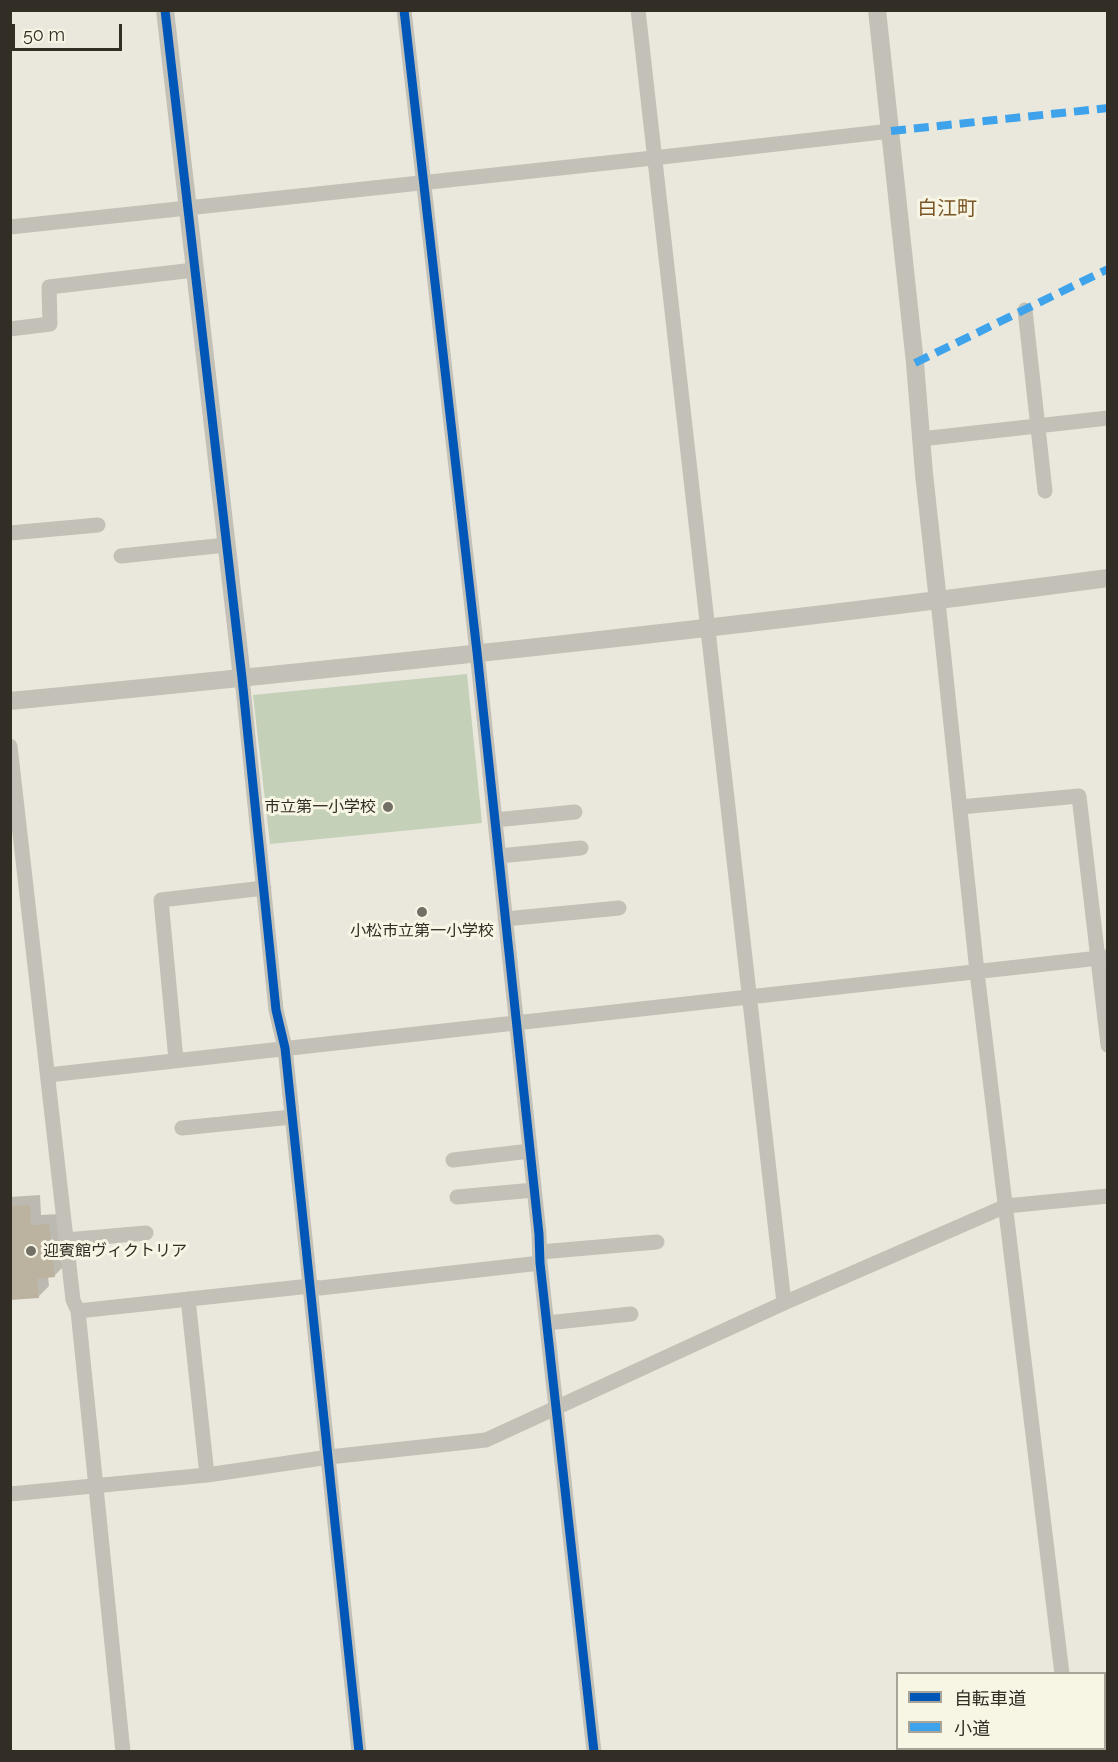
<!DOCTYPE html>
<html>
<head>
<meta charset="utf-8">
<style>
  body { margin:0 }
  #map { position:relative; width:1118px; height:1762px; overflow:hidden; background:#eae8dd; font-family:Raleway,"Noto Sans JP",sans-serif }
  canvas { display:block }
  .frame { position:absolute; inset:0; border:12px solid #322e26; pointer-events:none }
  .legend { position:absolute; left:896px; top:1672px; width:210px; height:78px; box-sizing:border-box; background:#f7f5e4; border:2px solid #a8a598; margin:0; padding:8px 10px; list-style:none; font-size:18px; color:#322e26 }
  .legend li { display:flex; align-items:center; gap:12px; height:30px }
  .legend b { width:30px; border:2px solid #a8a598 }
  .scale { position:absolute; left:12px; top:24px; width:110px; height:27px; box-sizing:border-box; border:3px solid #322e26; border-top:0; padding-left:8px; font-size:18px; line-height:21px; white-space:nowrap; color:#322e26; -webkit-text-stroke:4px #f7f5e4; paint-order:stroke }
</style>
</head>
<body>
<div id="map">
<canvas width="1118" height="1762"></canvas>
<div class="frame"></div>
<ul class="legend">
<li><b style="height:8px;background:#0057b8"></b>自転車道</li>
<li><b style="height:8px;background:#3ea3eb"></b>小道</li>
</ul>
<div class="scale">50 m</div>
</div>
<script>
const g = document.querySelector('canvas').getContext('2d');
g.lineJoin = 'round';
function fill(path, color) { g.fillStyle = color; g.fill(path, 'evenodd'); }
function stroke(path, color, width, dash) { g.strokeStyle = color; g.lineWidth = width; g.lineCap = dash ? 'butt' : 'round'; g.setLineDash(dash || []); g.stroke(path); }
function label(font, color, halo, rows, align = 'center') {
  g.font = font + ' Raleway,"Noto Sans JP",sans-serif'; g.lineWidth = 6; g.setLineDash([]); g.textBaseline = 'middle'; g.strokeStyle = halo; g.fillStyle = color; for (const [text, x, y, turn = 0] of rows) {
    g.save(); g.translate(x, y); g.rotate((+turn || 0) * Math.PI / 180); g.textAlign = isNaN(turn) ? turn : align; if (halo) g.strokeText(text, 0, 0); g.fillText(text, 0, 0); g.restore();
  }
}
fill(new Path2D(`
  M 467,674 L 482,823 L 270,844 L 253,695 Z`), '#c4d0b8');
fill(new Path2D(`
  M 40,1195 L 41,1215 L 60,1214 L 65,1265 L 54,1276 L 48,1276 L 49,1286 L 38,1297 L 10,1299 L 10,1197 Z`), '#0003');
fill(new Path2D(`
  M 30,1205 L 31,1225 L 49,1224 L 55,1277 L 37,1279 L 39,1298 L 10,1300 L 10,1206 Z`), '#bcb2a0');
stroke(new Path2D(`
  M 404,10 L 477,652 L 539,1234 L 540,1263 L 594,1752
  M 638,10 L 784,1303
  M 10,227 L 653,158 L 891,131
  M 1025,310 L 1045,491
  M 10,329 L 50,324 L 49,287 L 194,270
  M 921,439 L 1108,418
  M 10,533 L 98,525
  M 121,556 L 226,545
  M 938,601 L 977,972 L 1062,1674
  M 242,678 L 276,1010 L 285,1048 L 359,1752
  M 10,746 L 73,1300 L 78,1311 L 123,1752
  M 960,807 L 1079,796 L 1108,1045
  M 495,820 L 575,812
  M 499,856 L 581,848
  M 505,919 L 619,908
  M 176,1060 L 161,900 L 264,888
  M 48,1075 L 1108,957
  M 182,1128 L 292,1117
  M 453,1160 L 530,1151
  M 457,1197 L 534,1190
  M 66,1240 L 146,1233
  M 540,1252 L 657,1242
  M 188,1299 L 207,1475
  M 78,1311 L 310,1286 L 320,1288 L 540,1263
  M 547,1323 L 631,1314
  M 10,1494 L 207,1475 L 329,1457 L 486,1440 L 784,1303 L 1006,1206 L 1108,1196
  M 1071,1748 L 1071,1752`), '#c2c0b7', 15);
stroke(new Path2D(`
  M 165,10 L 242,678
  M 877,10 L 915,363 L 924,474 L 938,601
  M 10,701 C 377,665 743,627 1108,578`), '#c2c0b7', 18);
stroke(new Path2D(`
  M 891,131 L 1108,108
  M 915,363 L 1108,269`), '#3ea3eb', 8, [15, 8]);
stroke(new Path2D(`
  M 165,10 L 242,678 L 276,1010 L 285,1048 L 359,1752
  M 404,10 L 477,652 L 539,1234 L 540,1263 L 594,1752`), '#0057b8', 9);
for (const [x, y, r, color] of [
  [388,807,6,"#726f66"],
  [422,912,6,"#726f66"],
  [31,1251,6,"#726f66"]
]) { const dot = new Path2D(); dot.arc(x, y, r, 0, 2 * Math.PI); g.fillStyle = color; g.fill(dot); stroke(dot, '#f7f5e4', 2); }
label('16px', '#322e26', '#f7f5e4', [
  ["市立第一小学校",376,807],
  ["小松市立第一小学校",422,931,"center"],
  ["迎賓館ヴィクトリア",43,1251,"left"]
], 'right');
label('20px', '#7a5626', '#f7f5e4', [
  ["白江町",947,209]
]);
</script>
</body>
</html>
